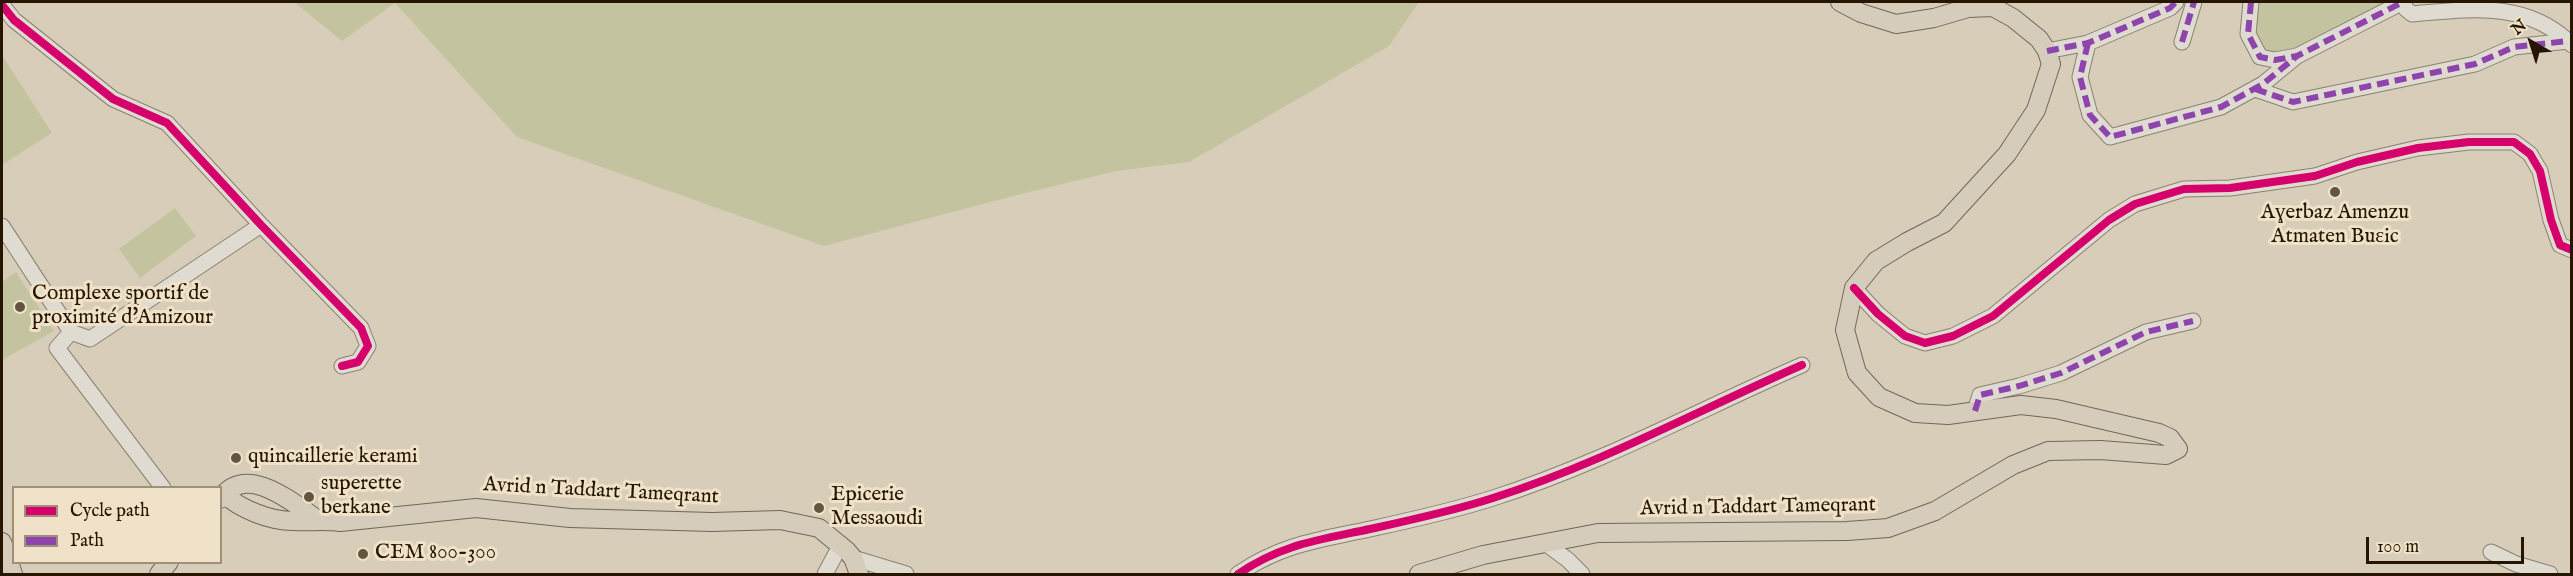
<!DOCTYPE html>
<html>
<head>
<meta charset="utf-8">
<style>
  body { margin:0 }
  #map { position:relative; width:2573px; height:576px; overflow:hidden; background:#d8cdb8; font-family:"IM FELL English",serif }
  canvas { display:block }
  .frame { position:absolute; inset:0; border:3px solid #261501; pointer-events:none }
  .legend { position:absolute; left:12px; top:486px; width:210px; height:78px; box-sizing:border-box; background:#efe2c8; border:2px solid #9f9078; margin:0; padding:8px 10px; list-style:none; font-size:18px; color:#261501 }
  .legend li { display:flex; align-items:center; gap:12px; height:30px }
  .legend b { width:30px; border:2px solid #9f9078 }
  .north { position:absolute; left:2501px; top:12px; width:60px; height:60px; -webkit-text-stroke:4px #efe2c8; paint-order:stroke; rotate:321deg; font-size:16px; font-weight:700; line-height:24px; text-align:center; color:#261501 }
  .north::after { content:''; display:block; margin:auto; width:21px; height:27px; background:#261501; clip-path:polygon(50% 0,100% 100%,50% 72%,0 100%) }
  .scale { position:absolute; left:2366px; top:537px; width:158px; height:27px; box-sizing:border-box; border:3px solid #261501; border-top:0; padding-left:8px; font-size:18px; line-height:21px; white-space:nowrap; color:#261501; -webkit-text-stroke:4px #efe2c8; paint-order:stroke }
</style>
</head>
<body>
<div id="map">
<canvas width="2573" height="576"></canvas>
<div class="frame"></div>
<ul class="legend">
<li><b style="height:8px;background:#d6006c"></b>Cycle path</li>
<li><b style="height:8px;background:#8e44ad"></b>Path</li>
</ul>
<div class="north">N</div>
<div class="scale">100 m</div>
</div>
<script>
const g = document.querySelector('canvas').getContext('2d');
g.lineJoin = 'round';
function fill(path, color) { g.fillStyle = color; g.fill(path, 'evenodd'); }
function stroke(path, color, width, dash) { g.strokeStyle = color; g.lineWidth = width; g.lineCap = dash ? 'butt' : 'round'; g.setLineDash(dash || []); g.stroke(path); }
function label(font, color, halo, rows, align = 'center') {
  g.font = font + ' "IM FELL English",serif'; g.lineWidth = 6; g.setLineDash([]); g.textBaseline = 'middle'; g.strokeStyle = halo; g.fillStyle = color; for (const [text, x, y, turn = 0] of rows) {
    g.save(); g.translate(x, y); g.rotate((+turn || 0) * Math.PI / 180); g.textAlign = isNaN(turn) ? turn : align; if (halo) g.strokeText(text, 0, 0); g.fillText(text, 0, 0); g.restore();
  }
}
fill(new Path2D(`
  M 294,2 L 1419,2 L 1389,46 L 1189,162 L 1116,171 L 1017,195 L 824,246 L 517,137 L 395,3 L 342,41 Z
  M 2257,2 L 2392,2 C 2361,17 2296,59 2265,51 L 2255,33 Z
  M 2,55 L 52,133 L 2,165 Z
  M 175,208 L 196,236 L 140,278 L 119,249 Z
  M 16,272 L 54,331 L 2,360 L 2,282 Z`), '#c3c49f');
const minor = new Path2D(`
  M 2251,2 L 2248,34 L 2260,57 L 2275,60 L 2297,56 L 2403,2
  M 2403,2 L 2406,9 L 2412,14 C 2471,9 2527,0 2572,45
  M 2,5 L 14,20 L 113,99 L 167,123 L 261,225 L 361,328 L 368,346 L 358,362 L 342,366
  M 2182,42 L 2194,2
  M 2088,43 L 2080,77 L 2090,115 L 2110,137 L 2221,107 L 2263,84 L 2297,56
  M 2047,51 L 2088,43 L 2170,8 L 2176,2
  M 2255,89 L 2293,102 L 2475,64 L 2514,47 L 2568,41
  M 2,226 L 71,332 L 90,339 L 261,225
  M 1854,288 L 1878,314 L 1905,336 L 1925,343 L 1953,336 L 1993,316 L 2109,220 L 2135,204 L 2184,189 L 2230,188 L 2315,176 L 2357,162 L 2418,148 L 2469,142 L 2514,142 L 2530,154 L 2540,171 L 2551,220 L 2560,245 L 2572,250
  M 71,332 L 57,348 L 163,488
  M 1975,411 L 1980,395 L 2019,386 L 2061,373 L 2146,332 L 2193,321
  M 1545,543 L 1568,560 L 1582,574
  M 2491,552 L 2516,564 L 2550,574
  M 853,558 L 906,574
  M 825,574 L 841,544
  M 1238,574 C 1282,544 1319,540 1370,529 C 1411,520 1453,511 1493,498 C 1600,464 1699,410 1802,365`);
const major = new Path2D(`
  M 224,494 C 240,509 270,521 293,521 C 309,522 324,520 340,522 L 476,508 L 570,518 L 712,522 L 780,520 L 819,528 L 847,551 L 853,558 L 859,574
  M 220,499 C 246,462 292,502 318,520
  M 2,542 L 13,574
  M 159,574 L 169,562
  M 1419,574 L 1483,555 L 1598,533 L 1847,531 L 1888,528 L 1935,511 L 2013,465 L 2048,451 L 2100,450 L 2166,455 L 2178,449 L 2170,438 L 2159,433 L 2056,409 L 2021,405 L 1948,415 L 1915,413 L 1879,397 L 1857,373 L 1845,330 L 1854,288 L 1876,261 L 1907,242 L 1944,223 L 2007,154 L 2036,110 L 2051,64 L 2047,51 L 2039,39 L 2013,18 L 1993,7 L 1968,8 L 1934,18 L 1896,24 L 1861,13 L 1840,2`);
stroke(minor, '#898172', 17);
stroke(major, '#70675a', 20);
stroke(minor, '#e0dbd1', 15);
stroke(major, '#d5ccbc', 18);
stroke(new Path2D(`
  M 2251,2 L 2248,34 L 2260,57 L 2275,60 L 2297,56 L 2403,2
  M 2182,42 L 2194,2
  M 2088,43 L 2080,77 L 2090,115 L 2110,137 L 2221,107 L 2263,84 L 2297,56
  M 2047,51 L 2088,43 L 2170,8 L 2176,2
  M 2255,89 L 2293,102 L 2475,64 L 2514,47 L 2568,41
  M 1975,411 L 1980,395 L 2019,386 L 2061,373 L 2146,332 L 2193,321`), '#8e44ad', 6, [12, 6]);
stroke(new Path2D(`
  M 2,5 L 14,20 L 113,99 L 167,123 L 261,225 L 361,328 L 368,346 L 358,362 L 342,366
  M 1854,288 L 1878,314 L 1905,336 L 1925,343 L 1953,336 L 1993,316 L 2109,220 L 2135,204 L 2184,189 L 2230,188 L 2315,176 L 2357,162 L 2418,148 L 2469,142 L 2514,142 L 2530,154 L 2540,171 L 2551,220 L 2560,245 L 2572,250
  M 1238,574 C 1282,544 1319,540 1370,529 C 1411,520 1453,511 1493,498 C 1600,464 1699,410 1802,365`), '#d6006c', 8);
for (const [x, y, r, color] of [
  [2335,192,6,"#645541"],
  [20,307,6,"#645541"],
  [236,458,6,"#645541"],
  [309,497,6,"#645541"],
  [819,508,6,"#645541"],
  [363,554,6,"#645541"]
]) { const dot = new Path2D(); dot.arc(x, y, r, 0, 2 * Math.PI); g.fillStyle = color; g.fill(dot); stroke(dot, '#efe2c8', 2); }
label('21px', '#261501', '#efe2c8', [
  ["Aɣerbaz Amenzu",2335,214,"center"],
  ["Atmaten Buɛic",2335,238,"center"],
  ["Complexe sportif de",32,295],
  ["proximité d'Amizour",32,319],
  ["quincaillerie kerami",248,458],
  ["superette",321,485],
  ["berkane",321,509],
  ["Epicerie",831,496],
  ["Messaoudi",831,520],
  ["CEM 800-300",375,554]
], 'left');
label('21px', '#261501', '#efe2c8', [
  ["Avrid n Taddart Tameqrant",601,492,3],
  ["Avrid n Taddart Tameqrant",1758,508,-1]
]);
</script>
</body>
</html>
